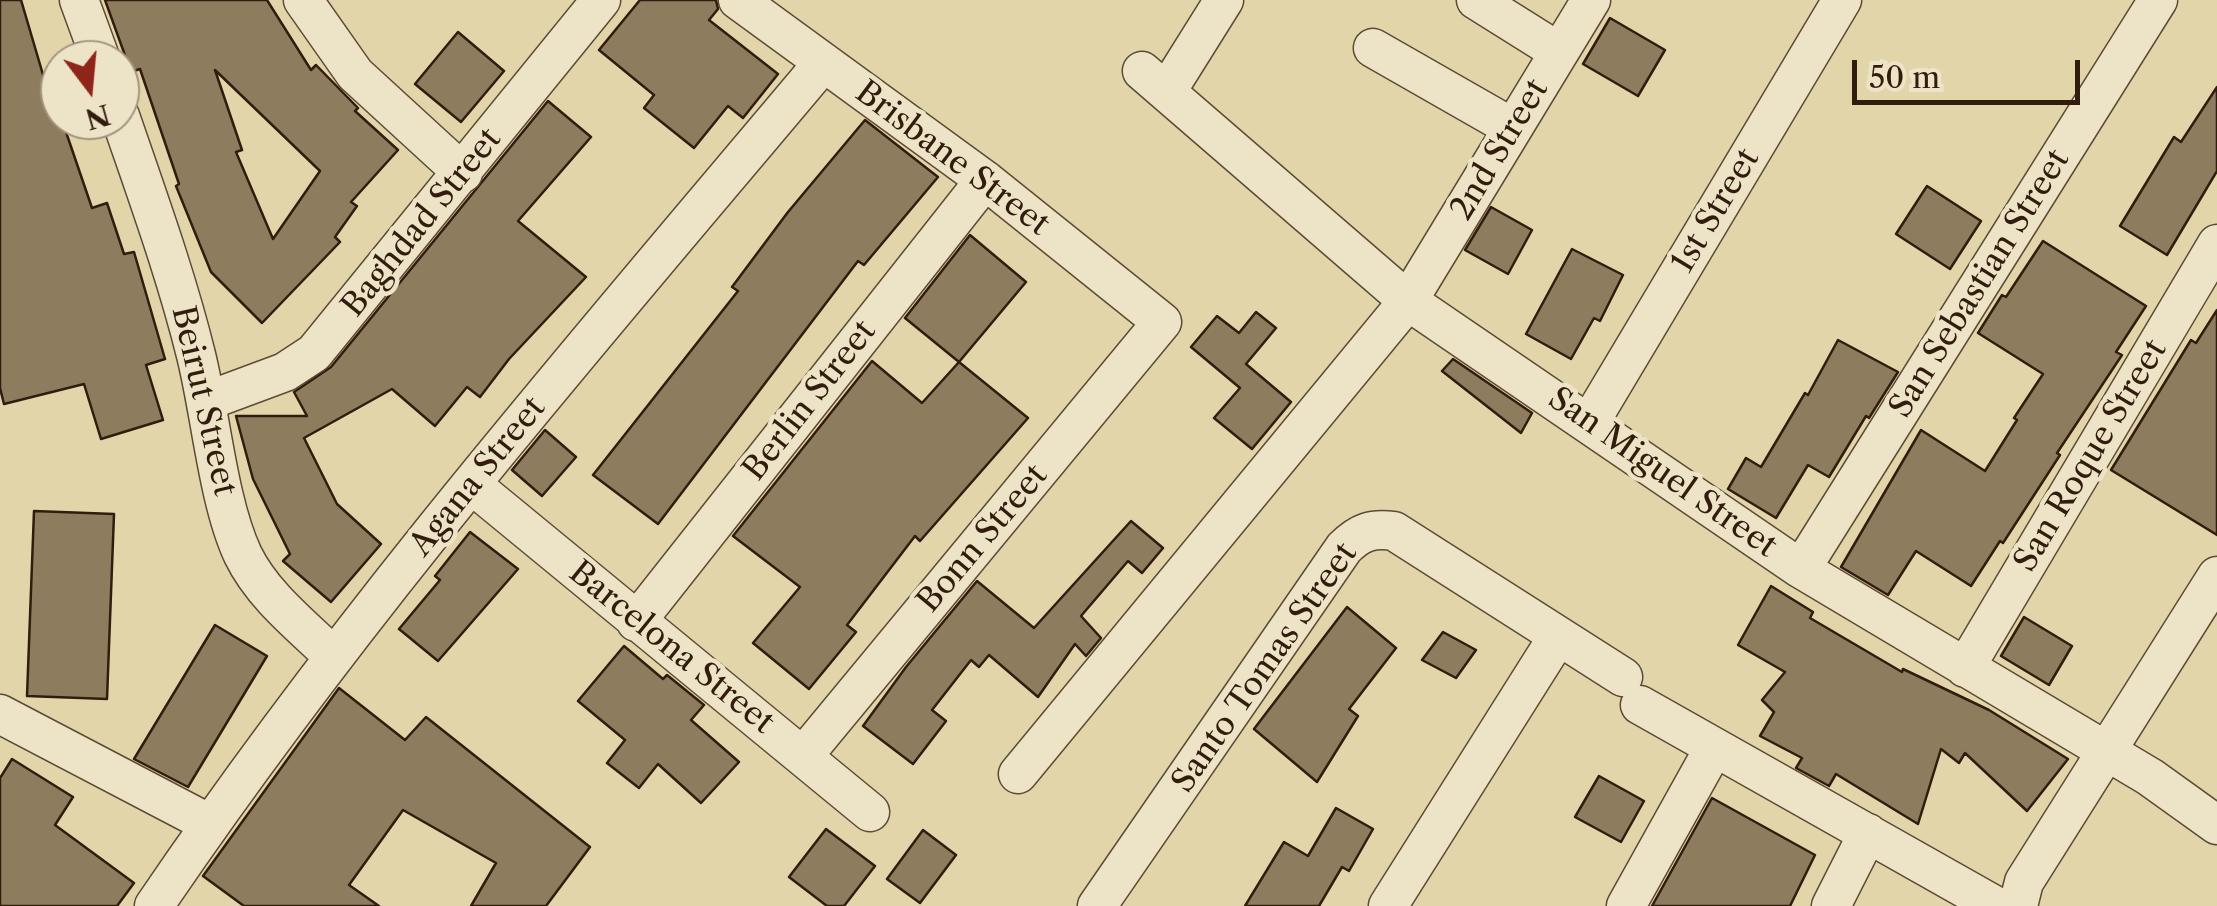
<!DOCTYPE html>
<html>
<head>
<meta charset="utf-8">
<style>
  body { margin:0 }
  #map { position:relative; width:2217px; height:906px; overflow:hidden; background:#e3d5aa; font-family:"Libre Caslon Text",serif }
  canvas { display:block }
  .north { position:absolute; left:40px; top:40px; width:100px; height:100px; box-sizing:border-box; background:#ede4c8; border:2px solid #a2947e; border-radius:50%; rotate:164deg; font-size:28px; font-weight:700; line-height:40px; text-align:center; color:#311c0e }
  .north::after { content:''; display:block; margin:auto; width:35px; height:45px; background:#8f2418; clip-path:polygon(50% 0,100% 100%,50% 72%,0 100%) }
  .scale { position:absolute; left:1852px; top:60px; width:228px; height:45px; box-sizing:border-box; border:5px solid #311c0e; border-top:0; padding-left:12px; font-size:30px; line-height:35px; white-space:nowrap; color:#311c0e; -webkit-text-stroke:8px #ede4c8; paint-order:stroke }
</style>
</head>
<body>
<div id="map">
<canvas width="2217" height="906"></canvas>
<div class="north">N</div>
<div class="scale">50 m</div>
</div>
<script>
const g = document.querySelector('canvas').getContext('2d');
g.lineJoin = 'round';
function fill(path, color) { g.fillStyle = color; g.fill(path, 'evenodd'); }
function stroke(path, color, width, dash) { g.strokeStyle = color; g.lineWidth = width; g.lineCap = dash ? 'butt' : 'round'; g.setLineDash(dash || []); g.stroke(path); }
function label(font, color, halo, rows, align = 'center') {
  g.font = font + ' "Libre Caslon Text",serif'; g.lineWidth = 9; g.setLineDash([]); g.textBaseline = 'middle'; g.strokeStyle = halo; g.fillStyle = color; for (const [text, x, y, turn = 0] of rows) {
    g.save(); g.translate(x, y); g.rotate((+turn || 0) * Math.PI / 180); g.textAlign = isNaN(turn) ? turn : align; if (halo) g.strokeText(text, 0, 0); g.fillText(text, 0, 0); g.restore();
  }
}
const building = new Path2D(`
  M 0,0 L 21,0 L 49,95 L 53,94 L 92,208 L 107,203 L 124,254 L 134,252 L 165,359 L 146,365 L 163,420 L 101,439 L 84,384 L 4,404 L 0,388 Z
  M 105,0 L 267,0 L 311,70 L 316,65 L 358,108 L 355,111 L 398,150 L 351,202 L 357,206 L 335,237 L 340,242 L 262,323 L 211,272 L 176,186 L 179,184 L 140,69 L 131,72 ZM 215,70 L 320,171 L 273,239 L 236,152 L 242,150 Z
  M 640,0 L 716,0 L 718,9 L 709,20 L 778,74 L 743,118 L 728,106 L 694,148 L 644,108 L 654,95 L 599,50 Z
  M 1610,18 L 1665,50 L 1638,96 L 1583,64 Z
  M 458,32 L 504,71 L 461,122 L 415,84 Z
  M 2217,87 L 2217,171 L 2167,255 L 2120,226 L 2174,137 L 2181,142 Z
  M 548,101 L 591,137 L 518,221 L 586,277 L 509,359 L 480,397 L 467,387 L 435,426 L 392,389 L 304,438 L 337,504 L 381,544 L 331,602 L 283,561 L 290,554 L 253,479 L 236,416 L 307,416 L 294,392 L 331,367 Z
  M 865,120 L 938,177 L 864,265 L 858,261 L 658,524 L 593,475 L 738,291 L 732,287 L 788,212 Z
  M 1927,186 L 1981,221 L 1950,269 L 1896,234 Z
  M 1491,207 L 1532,230 L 1508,274 L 1465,250 Z
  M 970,235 L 1026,282 L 959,362 L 905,318 Z
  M 2043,241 L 2146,306 L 2116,352 L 2122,355 L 2057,453 L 2060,455 L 2003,543 L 2000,541 L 1971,586 L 1916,551 L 1888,595 L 1841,567 L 1921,430 L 1985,471 L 2017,420 L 2014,418 L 2043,374 L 1978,333 L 2002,295 L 2006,297 Z
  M 1572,249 L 1623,275 L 1600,321 L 1594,318 L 1571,359 L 1526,334 Z
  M 2217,310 L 2217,535 L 2111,470 L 2191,340 L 2196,343 Z
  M 1256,312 L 1276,328 L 1246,364 L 1291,402 L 1252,449 L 1214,418 L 1240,388 L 1191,347 L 1217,316 L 1239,333 Z
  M 1838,340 L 1898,372 L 1869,418 L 1866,416 L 1829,477 L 1808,465 L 1776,518 L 1728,489 L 1746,458 L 1761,467 L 1805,393 L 1808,395 Z
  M 1453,359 L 1532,413 L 1521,433 L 1442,371 Z
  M 872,361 L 922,403 L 959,362 L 1028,418 L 920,541 L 915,536 L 847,625 L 856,632 L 809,689 L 753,643 L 800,587 L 733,536 Z
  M 545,430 L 576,457 L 542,496 L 512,470 Z
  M 34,511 L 114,514 L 107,699 L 27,696 Z
  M 1131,521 L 1163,548 L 1142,573 L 1128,561 L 1081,616 L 1101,638 L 1086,656 L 1075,644 L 1038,697 L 989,655 L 979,667 L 971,660 L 932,710 L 946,721 L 913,764 L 863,726 L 906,667 L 977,581 L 1034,628 Z
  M 470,532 L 518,569 L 438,661 L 399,629 L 440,580 L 435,576 Z
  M 1771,586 L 1813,612 L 1810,618 L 1902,672 L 1903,669 L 1989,710 L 2068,759 L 2027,811 L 1965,753 L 1959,763 L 1941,749 L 1918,824 L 1836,774 L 1829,786 L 1796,768 L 1802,758 L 1760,736 L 1774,712 L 1762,700 L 1785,672 L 1738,645 Z
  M 1347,607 L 1396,648 L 1349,709 L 1358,716 L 1317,782 L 1254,729 Z
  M 2024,617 L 2072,646 L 2049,685 L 2001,656 Z
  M 215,625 L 267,656 L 188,787 L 134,759 Z
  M 1443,632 L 1476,650 L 1456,678 L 1422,660 Z
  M 624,646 L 663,679 L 667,675 L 704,705 L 691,720 L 739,762 L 701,803 L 658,764 L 639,788 L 607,763 L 625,740 L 578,701 Z
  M 339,688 L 405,740 L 426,717 L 590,847 L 546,906 L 471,906 L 496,863 L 403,810 L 349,885 L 379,906 L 244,906 L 203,876 Z
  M 12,759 L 73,797 L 55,825 L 134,883 L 117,906 L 0,906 L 0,778 Z
  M 1599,776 L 1644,801 L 1621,842 L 1575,817 Z
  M 1712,798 L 1815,855 L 1790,906 L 1652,906 Z
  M 1336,808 L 1373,829 L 1349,871 L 1342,867 L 1319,906 L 1245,906 L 1284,842 L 1308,856 Z
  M 826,829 L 875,866 L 844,906 L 827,906 L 789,877 Z
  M 923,830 L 956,855 L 920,903 L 887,879 Z`);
fill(building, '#8e7c5f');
stroke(building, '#311c0e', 2.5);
const minor = new Path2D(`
  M 79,0 L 101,60
  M 303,0 L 355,74 L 463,173
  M 738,0 L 985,180 L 1162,322 L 804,755
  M 1476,0 L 1559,52
  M 1373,48 L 1513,128
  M 1142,71 L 1408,301 L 1801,569 L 2150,777 L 2217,825
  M 1167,91 L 1224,0
  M 120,116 C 147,195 176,274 196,355 C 211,415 218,502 243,555 C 263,596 302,626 334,657
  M 207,401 L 285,372 L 314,353 L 601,0
  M 1590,422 L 1842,0
  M 471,484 L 870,812
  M 1801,569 L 2158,0
  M 636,622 L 985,180
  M 1965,668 L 2217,244
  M 1640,705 L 1996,906
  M 0,714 L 210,824
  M 1018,774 L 1408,301 L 1591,0
  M 154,906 C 355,609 592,338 823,63
  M 1097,906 L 1344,548 C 1360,532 1372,528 1394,531 L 1623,677
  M 1388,906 L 1557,638
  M 1626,906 L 1714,748
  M 1831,906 L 1868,833
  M 2018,906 L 2024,882 L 2217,576`);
stroke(minor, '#5e4a35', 41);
stroke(minor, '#ede4c8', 38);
label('32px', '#311c0e', '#ede4c8', [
  ["2nd Street",1500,150,-59],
  ["Brisbane Street",952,159,37],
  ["1st Street",1716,211,-59],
  ["Baghdad Street",422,223,-51],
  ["San Sebastian Street",1980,284,-58],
  ["Beirut Street",203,401,77],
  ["Berlin Street",810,401,-52],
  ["San Roque Street",2091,456,-59],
  ["San Miguel Street",1662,473,35],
  ["Agana Street",478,477,-51],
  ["Bonn Street",983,539,-50],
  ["Barcelona Street",671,648,39],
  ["Santo Tomas Street",1265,668,-55]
]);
</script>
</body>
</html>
